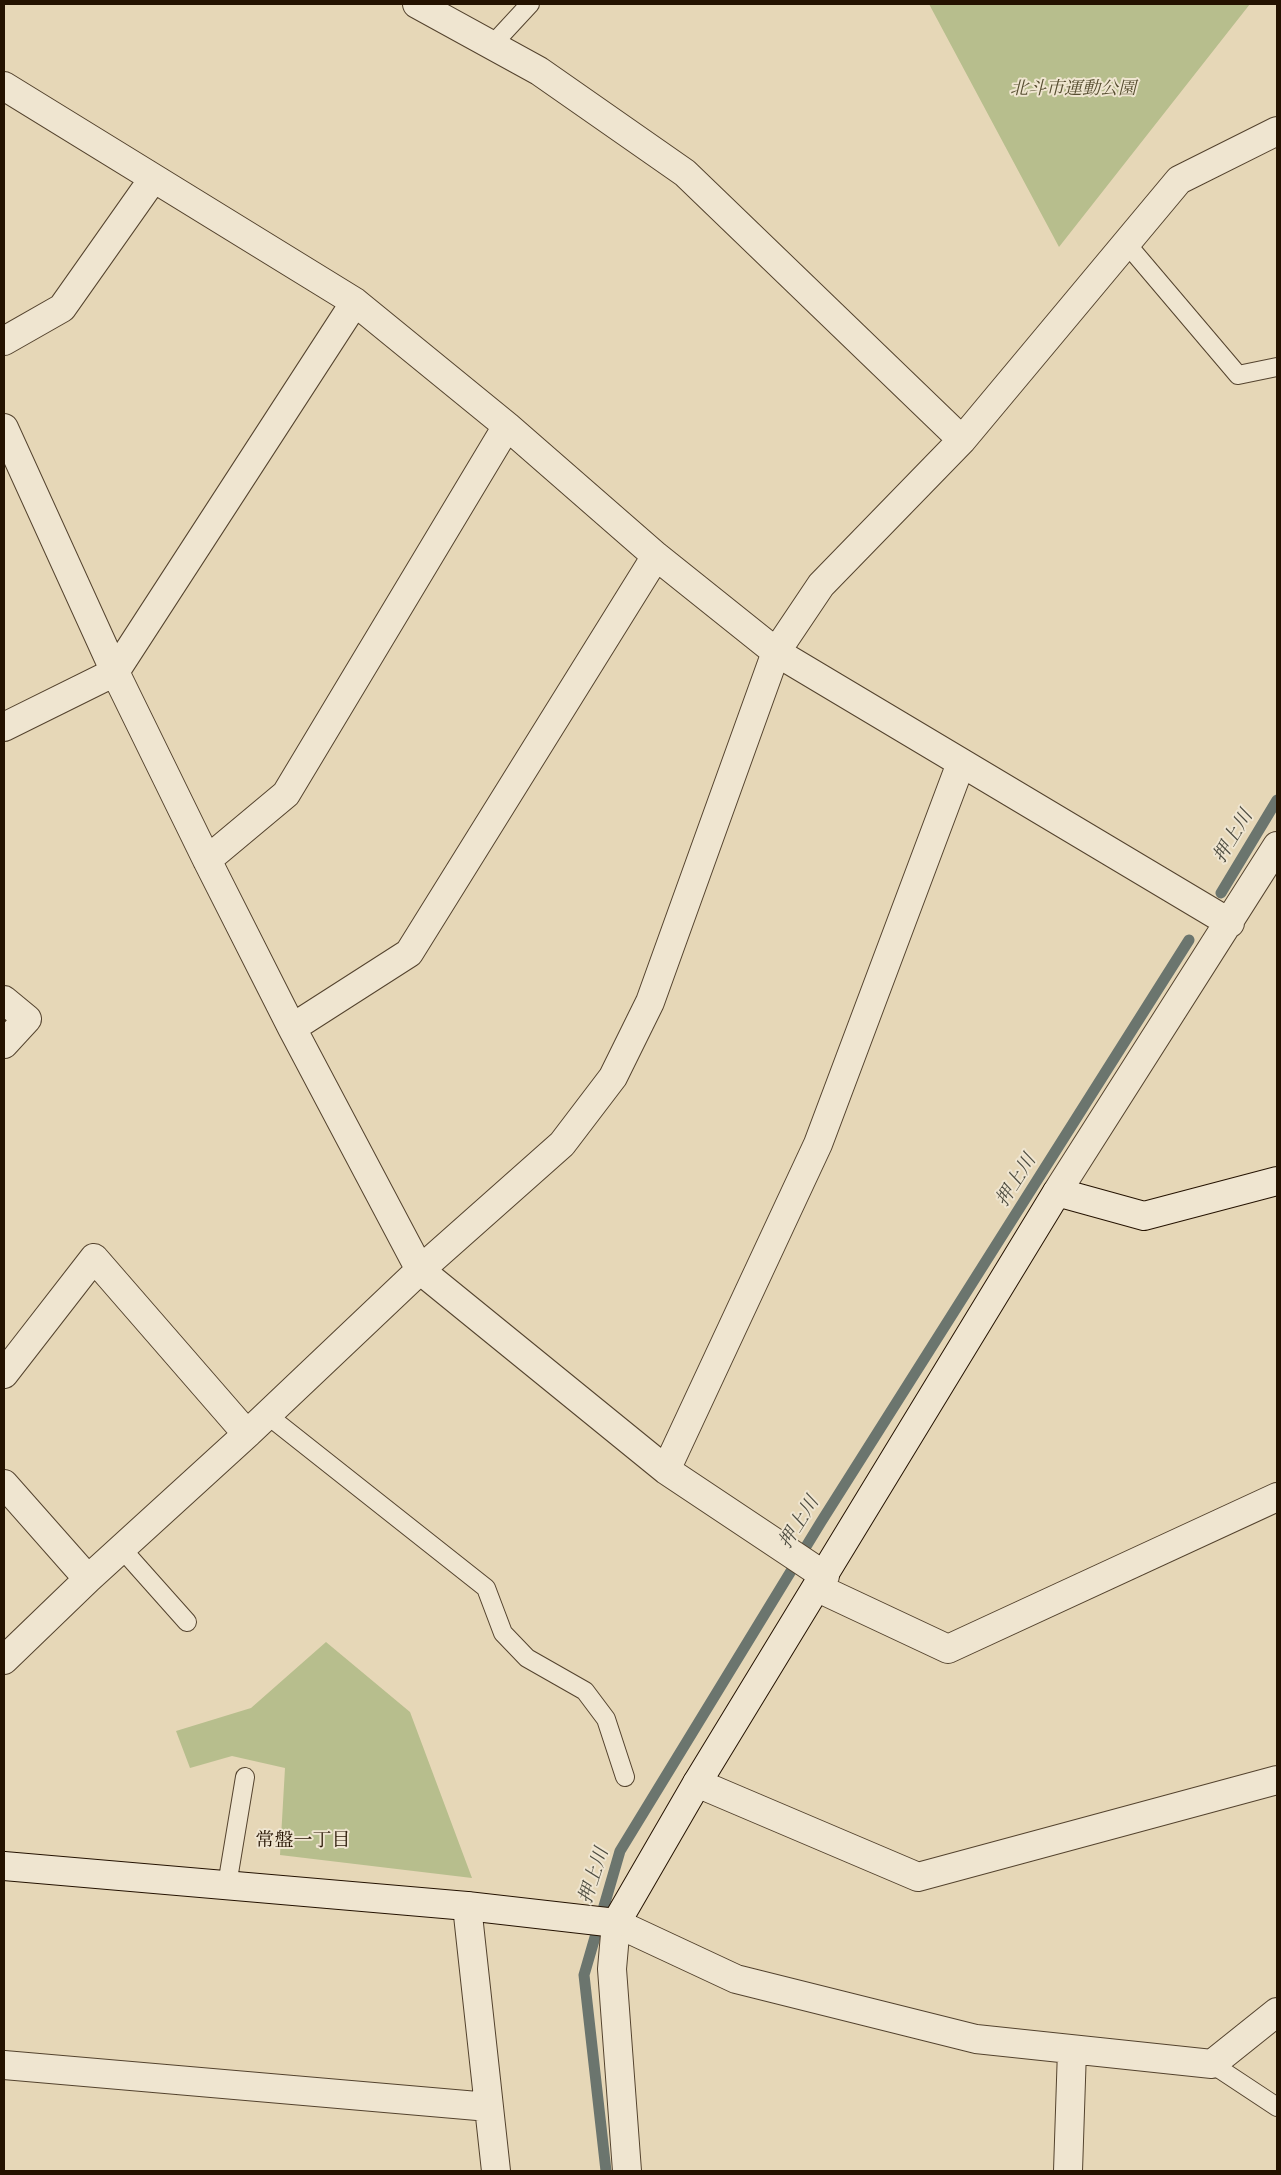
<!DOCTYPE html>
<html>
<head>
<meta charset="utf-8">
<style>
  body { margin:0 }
  #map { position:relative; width:1281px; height:2175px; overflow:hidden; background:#e6d7b7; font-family:Cardo,serif }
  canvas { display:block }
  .frame { position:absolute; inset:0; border:5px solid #241200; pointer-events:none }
</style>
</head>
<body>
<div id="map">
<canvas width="1281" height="2175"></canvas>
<div class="frame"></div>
</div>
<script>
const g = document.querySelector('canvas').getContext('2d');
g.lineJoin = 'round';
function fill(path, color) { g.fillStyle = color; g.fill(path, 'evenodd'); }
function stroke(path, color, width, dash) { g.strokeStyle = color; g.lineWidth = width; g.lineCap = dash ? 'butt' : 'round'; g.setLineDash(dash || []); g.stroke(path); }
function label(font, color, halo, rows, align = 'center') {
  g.font = font + ' Cardo,"Noto Serif JP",serif'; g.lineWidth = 4; g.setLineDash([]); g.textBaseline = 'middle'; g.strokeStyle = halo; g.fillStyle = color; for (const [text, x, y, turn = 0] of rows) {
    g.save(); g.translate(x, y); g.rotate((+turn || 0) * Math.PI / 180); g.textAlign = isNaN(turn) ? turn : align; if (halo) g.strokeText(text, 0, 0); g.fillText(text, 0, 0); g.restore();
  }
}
fill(new Path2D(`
  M 929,4 L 1250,4 L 1059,247 Z
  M 326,1642 L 410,1712 L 472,1878 L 280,1855 L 285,1768 L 232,1756 L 190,1768 L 176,1731 L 251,1708 Z`), '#b7be8d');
stroke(new Path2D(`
  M 1221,893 L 1277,800
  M 606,2171 L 584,1975 L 620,1851 L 821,1522 L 1189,940`), '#6b756e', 11);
const lane = new Path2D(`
  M 492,45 L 530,4
  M 1126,243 L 1238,375 L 1277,367
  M 266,1414 L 486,1588 L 503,1633 L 527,1658 L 585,1691 L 606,1719 L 625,1777
  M 122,1549 L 187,1622
  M 227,1885 L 245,1777
  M 1212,2064 L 1277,2107`);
const street = new Path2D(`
  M 417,4 L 539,71 L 685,173 L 962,440
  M 4,86 L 355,302 L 507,426 L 656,556 L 776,652 L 1230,923
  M 4,341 L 62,308 L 153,179
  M 4,428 L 115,672 L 207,860 L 292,1028 L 420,1270 L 666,1470 L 825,1576
  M 4,727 L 115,672 L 355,302
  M 207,860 L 286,794 L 507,426
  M 4,1000 L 27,1019 L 4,1044
  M 292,1028 L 409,953 L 656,556
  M 1057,1192 L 1277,846
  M 4,1374 L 94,1258 L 247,1434
  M 666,1470 L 818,1144 L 961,763
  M 4,1484 L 88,1579
  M 818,1588 L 948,1649 L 1277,1497
  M 4,1660 L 88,1579 L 247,1434 L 420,1270 L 562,1144 L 613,1077 L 650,1002 L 776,652 L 821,585 L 962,440 L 1179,180 L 1277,131
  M 697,1783 L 918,1877 L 1277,1780
  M 467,1906 L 496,2171
  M 4,2065 L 489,2107
  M 627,2171 L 612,1969 L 616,1923 L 736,1979 L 976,2039 L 1212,2064 L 1277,2012
  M 1068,2171 L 1072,2050`);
const secondary = new Path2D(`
  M 4,1866 L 467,1906 L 616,1923 L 697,1783 L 1057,1192 L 1144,1216 L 1277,1181`);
stroke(lane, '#54432e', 20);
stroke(street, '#54432e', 30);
stroke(secondary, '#241200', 30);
stroke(lane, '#efe5d0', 18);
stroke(street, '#efe5d0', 28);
stroke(secondary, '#efe5d0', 28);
label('italic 18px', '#574e31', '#efe5d0', [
  ["北斗市運動公園",1073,90]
]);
label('italic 19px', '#4d4c40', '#efe5d0', [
  ["押上川",1234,837,-59],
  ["押上川",1017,1181,-58],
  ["押上川",800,1523,-58],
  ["押上川",595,1876,-72]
]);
label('19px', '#241200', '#efe5d0', [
  ["常盤一丁目",303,1842]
]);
</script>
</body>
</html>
